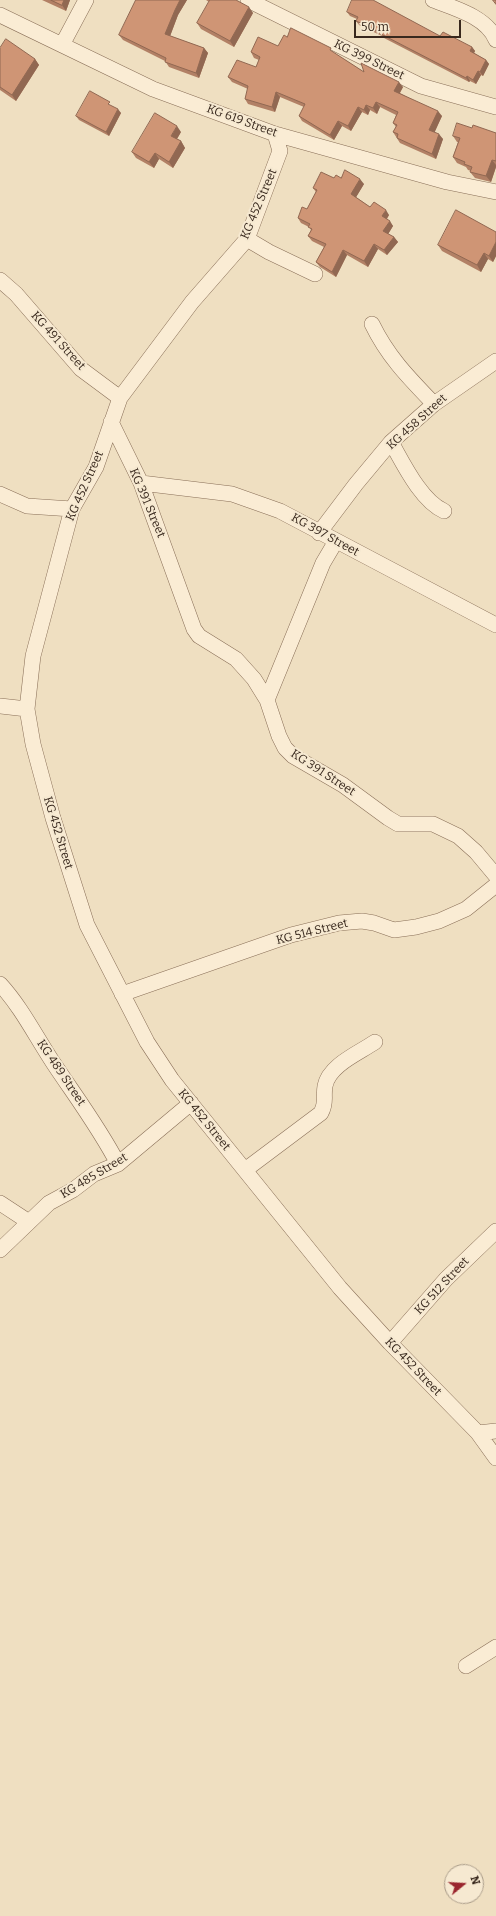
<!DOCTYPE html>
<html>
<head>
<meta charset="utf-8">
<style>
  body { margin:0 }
  #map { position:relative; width:496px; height:1916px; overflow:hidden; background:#efdfc1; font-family:Bitter,serif }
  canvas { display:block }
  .north { position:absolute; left:444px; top:1864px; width:40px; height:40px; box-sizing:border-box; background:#f6e9d1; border:1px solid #aa9c89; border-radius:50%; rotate:72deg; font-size:11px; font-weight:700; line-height:16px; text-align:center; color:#38281d }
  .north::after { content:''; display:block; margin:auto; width:14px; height:18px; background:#9a262e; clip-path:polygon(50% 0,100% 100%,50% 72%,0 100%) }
  .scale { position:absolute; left:354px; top:20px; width:107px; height:18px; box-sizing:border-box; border:2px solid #38281d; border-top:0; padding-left:5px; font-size:12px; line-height:14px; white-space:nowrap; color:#38281d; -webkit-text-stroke:3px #f6e9d1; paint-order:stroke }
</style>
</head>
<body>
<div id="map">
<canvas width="496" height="1916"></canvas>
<div class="north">N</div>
<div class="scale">50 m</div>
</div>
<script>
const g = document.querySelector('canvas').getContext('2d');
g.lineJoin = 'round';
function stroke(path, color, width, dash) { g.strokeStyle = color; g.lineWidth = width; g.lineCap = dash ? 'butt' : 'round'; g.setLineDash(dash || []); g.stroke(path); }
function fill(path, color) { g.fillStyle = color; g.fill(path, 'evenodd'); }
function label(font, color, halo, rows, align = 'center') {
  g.font = font + ' Bitter,serif'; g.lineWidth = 4; g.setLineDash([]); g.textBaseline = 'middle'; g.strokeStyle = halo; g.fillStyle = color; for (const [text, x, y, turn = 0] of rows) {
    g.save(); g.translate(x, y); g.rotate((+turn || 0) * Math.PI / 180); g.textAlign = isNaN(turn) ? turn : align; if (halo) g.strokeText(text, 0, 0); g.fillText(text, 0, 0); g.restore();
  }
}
const minor = new Path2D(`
  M 248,0 L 421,86 L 496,107
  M 433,0 C 454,8 487,17 496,40
  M 0,15 L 153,89 L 275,134 L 447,182 L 496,192
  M 62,45 L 86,0
  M 275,134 L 280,151 L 247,239 L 192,302 L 120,398 L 96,467 L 72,509 L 33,656 L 27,709 L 33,744 L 53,818 L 87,925 L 147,1042 L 172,1080 L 340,1288 L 390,1343 L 478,1433 L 496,1458
  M 247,239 L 269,252 L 315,274
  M 0,280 L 16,294 L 81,369 L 120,398
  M 372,324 C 388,357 409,378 434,404
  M 111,422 L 141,483 L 194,629 L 199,636 L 236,659 L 254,679 L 267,700 L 279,736 L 285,748 L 293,756 L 343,785 L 388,818 L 398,824 L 433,824 L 458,836 L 476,852 L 496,876
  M 391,442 C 403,463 421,501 444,511
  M 141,483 L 232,494 L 280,511 L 496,625
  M 0,494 L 27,506 L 72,509
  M 319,533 L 356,484 L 391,442 L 434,404 L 496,361
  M 267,700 L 323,563 L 336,541
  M 0,706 L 27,709
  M 0,984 C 22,1008 36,1037 54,1064 C 76,1097 100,1129 118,1164
  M 122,994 L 291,935 L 339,923 L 362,921 L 374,923 L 394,930 L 416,927 L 439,921 L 466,909 L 496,885
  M 245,1170 L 321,1113 C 327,1102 323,1098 325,1086 C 329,1065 359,1053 375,1042
  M 0,1203 L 29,1222
  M 0,1250 L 49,1203 L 73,1190 L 94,1174 L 118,1164 L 191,1103
  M 390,1343 L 446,1279 L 496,1231
  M 478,1433 L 496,1431
  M 466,1666 L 496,1647`);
stroke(minor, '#896f58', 16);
stroke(minor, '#faecd4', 15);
fill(new Path2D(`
  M 42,0 L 70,0 L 66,11 Z
  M 136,0 L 187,0 L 178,15 L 170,36 L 204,48 L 208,53 L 199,78 L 169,67 L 165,61 L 123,40 L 119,35 Z
  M 206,0 L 236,0 L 253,13 L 234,47 L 201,29 L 197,23 L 209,2 Z
  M 347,12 L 440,36 L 472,47 L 475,51 L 474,53 L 486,60 L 489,64 L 483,76 L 481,75 L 476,84 L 470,81 L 469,82 L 384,38 L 382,36 L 359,25 L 356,21 L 357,19 L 350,16 Z
  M 287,37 L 334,53 L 364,72 L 403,87 L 400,93 L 442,116 L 434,132 L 443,139 L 436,159 L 400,143 L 393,132 L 396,127 L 393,123 L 396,115 L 380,107 L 377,114 L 370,110 L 368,115 L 362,112 L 351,131 L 342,126 L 334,140 L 302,121 L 299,116 L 304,107 L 280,97 L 275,112 L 248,104 L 245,99 L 248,89 L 232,82 L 228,77 L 256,67 L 259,60 L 254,58 L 251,52 L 278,46 Z
  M 0,48 L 35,59 L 39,65 L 16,101 L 0,90 Z
  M 112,106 L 121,113 L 109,136 L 79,120 L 76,116 Z
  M 472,128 L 496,133 L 496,167 L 491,182 L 475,178 L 470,172 L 471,171 L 468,170 L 466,167 L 457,163 L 453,157 L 458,142 L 457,142 L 453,136 Z
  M 181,132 L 177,139 L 181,141 L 185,148 L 173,168 L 159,159 L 154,168 L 136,158 L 132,152 Z
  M 334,178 L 341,178 L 364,184 L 356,197 L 370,207 L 389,215 L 387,219 L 393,226 L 388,234 L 394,237 L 398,242 L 387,255 L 378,249 L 368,267 L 347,255 L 336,277 L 320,267 L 316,262 L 324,247 L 312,241 L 308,236 L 311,230 L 309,227 L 301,223 L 298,218 L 307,209 L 316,192 L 313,188 Z
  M 496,232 L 496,256 L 493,262 L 488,259 L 481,272 L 442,251 L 438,245 Z`), '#b28065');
fill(new Path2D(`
  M 64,0 L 70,0 L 66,11 L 62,5 Z
  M 180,0 L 187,0 L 178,15 L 169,39 L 165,34 L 175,10 Z
  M 249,7 L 253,13 L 234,47 L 230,41 Z
  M 472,47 L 475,51 L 473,55 L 470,51 Z
  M 204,48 L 208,53 L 199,78 L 196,73 Z
  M 35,59 L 39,65 L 16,101 L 12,95 Z
  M 486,60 L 489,64 L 483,76 L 480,72 Z
  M 478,71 L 481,75 L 476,84 L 473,80 Z
  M 467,76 L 470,81 L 469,82 L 466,78 Z
  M 399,82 L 403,87 L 398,96 L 394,91 Z
  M 276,92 L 280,97 L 275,112 L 272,107 Z
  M 376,102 L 380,107 L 377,114 L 373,108 Z
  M 366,105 L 370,110 L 368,115 L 364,110 Z
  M 358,107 L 362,112 L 351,131 L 348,126 Z
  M 118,109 L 121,113 L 109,136 L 106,132 Z
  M 438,111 L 442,116 L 433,136 L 429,130 Z
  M 338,121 L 342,126 L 334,140 L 330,135 Z
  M 177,126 L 181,132 L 175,142 L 171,136 Z
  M 439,134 L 443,139 L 436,159 L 432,154 Z
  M 181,141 L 185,148 L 173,168 L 169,162 Z
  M 155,153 L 159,159 L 154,168 L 149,162 Z
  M 492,160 L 496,165 L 496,167 L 491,182 L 486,176 Z
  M 360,179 L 364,184 L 355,199 L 351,194 Z
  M 386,210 L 389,215 L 385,221 L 382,216 Z
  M 390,221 L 393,226 L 387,236 L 383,231 Z
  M 394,237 L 398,242 L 387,255 L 384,250 Z
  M 496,242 L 496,256 L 493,262 L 489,256 Z
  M 374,244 L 378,249 L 368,267 L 364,261 Z
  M 343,250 L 347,255 L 336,277 L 332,272 Z
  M 484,253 L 488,259 L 481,272 L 477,265 Z`), '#916852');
const building = new Path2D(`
  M 51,0 L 64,0 L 62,5 Z
  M 136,0 L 180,0 L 175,10 L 165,34 L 204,48 L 196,73 L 165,62 L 166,58 L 119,35 Z
  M 210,0 L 236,0 L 249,7 L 230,41 L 197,23 Z
  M 352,0 L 373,0 L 440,36 L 443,32 L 472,47 L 470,51 L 486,60 L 480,72 L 478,71 L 473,80 L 467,76 L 466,78 L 381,34 L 382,33 L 356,21 L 358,17 L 347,12 Z
  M 493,0 L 496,0 L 496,4 Z
  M 291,28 L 331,48 L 330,50 L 364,72 L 361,63 L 399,82 L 394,91 L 438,111 L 429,130 L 439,134 L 432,154 L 397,138 L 398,134 L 393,132 L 397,125 L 393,123 L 398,112 L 376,102 L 373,108 L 366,105 L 364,110 L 358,107 L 348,126 L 338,121 L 330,135 L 299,116 L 305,104 L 276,92 L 272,107 L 245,99 L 248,86 L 228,77 L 237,60 L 256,67 L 260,57 L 251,52 L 258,37 L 278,46 L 284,35 L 287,37 Z
  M 6,39 L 35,59 L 12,95 L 0,87 L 0,48 Z
  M 90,91 L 110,102 L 108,104 L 118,109 L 106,132 L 76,116 Z
  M 155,113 L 177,126 L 171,136 L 181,141 L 169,162 L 155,153 L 149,162 L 132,152 Z
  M 457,123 L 472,128 L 473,125 L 496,133 L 496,161 L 492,160 L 486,176 L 470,172 L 472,167 L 464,164 L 465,162 L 453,157 L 460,138 L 453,136 Z
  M 345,170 L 360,179 L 351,194 L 370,207 L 374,202 L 386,210 L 382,216 L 390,221 L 383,231 L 394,237 L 384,250 L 374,244 L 364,261 L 343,250 L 332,272 L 316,262 L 326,244 L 308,236 L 312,229 L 308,227 L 310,224 L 298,218 L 302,207 L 307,209 L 317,190 L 313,188 L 321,172 L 334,178 L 336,175 L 341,178 Z
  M 456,210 L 496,232 L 496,242 L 489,256 L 484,253 L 477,265 L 438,245 Z`);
fill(building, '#cf9575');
stroke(building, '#916852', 1);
label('12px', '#38281d', '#f6e9d1', [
  ["KG 399 Street",369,60,26],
  ["KG 619 Street",242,121,20],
  ["KG 452 Street",259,204,-67],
  ["KG 491 Street",58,341,48],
  ["KG 458 Street",417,422,-42],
  ["KG 452 Street",85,486,-66],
  ["KG 391 Street",147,503,67],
  ["KG 397 Street",325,535,29],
  ["KG 391 Street",323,773,33],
  ["KG 452 Street",58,833,73],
  ["KG 514 Street",312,932,-14],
  ["KG 489 Street",61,1073,56],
  ["KG 452 Street",204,1120,51],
  ["KG 485 Street",94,1176,-31],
  ["KG 512 Street",442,1286,-47],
  ["KG 452 Street",413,1367,46]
]);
</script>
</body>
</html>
